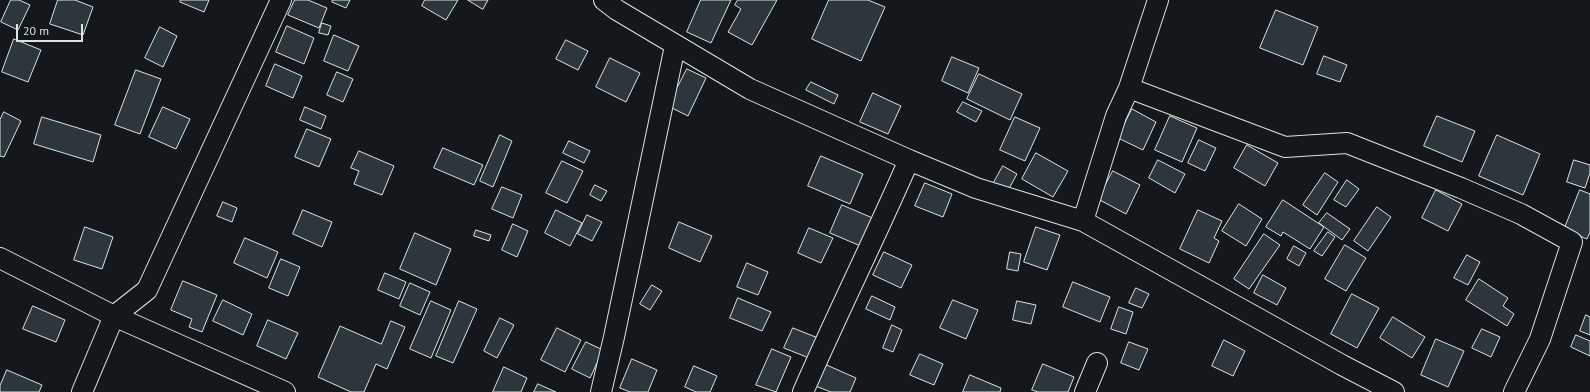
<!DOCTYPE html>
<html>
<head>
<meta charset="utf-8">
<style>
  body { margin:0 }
  #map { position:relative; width:1590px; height:392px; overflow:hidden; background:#14181c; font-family:"PT Sans",sans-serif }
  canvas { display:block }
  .scale { position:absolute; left:16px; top:24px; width:67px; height:18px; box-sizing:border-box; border:2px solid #d8e6dc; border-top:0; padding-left:5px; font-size:12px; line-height:14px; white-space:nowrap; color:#d8e6dc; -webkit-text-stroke:3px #14181c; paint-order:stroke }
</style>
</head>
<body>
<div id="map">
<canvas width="1590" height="392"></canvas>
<div class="scale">20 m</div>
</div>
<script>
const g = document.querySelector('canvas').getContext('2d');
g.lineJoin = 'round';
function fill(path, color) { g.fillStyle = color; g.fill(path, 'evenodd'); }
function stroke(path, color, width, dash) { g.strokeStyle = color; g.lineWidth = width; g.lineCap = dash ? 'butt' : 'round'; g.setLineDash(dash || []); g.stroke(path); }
const building = new Path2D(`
  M 11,0 L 19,0 L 30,5 L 18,30 L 1,22 Z
  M 58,0 L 75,0 L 93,7 L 83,35 L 50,24 Z
  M 181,0 L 209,0 L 204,12 L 180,2 Z
  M 295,0 L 308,0 L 327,8 L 319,28 L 288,15 Z
  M 333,0 L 350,0 L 346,8 L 332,2 Z
  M 425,0 L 458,0 L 446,20 L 422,6 Z
  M 468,0 L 488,0 L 483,9 Z
  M 701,0 L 731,0 L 711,43 L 687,32 Z
  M 738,0 L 777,0 L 752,45 L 728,32 L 741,9 L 735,5 Z
  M 829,0 L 868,0 L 885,7 L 861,61 L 812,39 Z
  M 1276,10 L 1318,27 L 1303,65 L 1260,48 Z
  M 322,23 L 331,26 L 328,35 L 319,33 Z
  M 287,26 L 314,38 L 304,64 L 276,52 Z
  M 160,27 L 177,36 L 163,67 L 145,58 Z
  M 334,35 L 359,46 L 348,71 L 324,61 Z
  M 14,39 L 41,50 L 28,82 L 2,72 Z
  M 566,40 L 588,51 L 578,70 L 556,59 Z
  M 1324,56 L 1347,65 L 1340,82 L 1317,74 Z
  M 952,57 L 979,68 L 968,93 L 942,81 Z
  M 610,58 L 640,73 L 626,102 L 596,87 Z
  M 275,64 L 302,76 L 293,98 L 266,86 Z
  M 687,69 L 706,78 L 688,116 L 668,106 Z
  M 136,70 L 161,79 L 140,134 L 115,125 Z
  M 337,72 L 353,79 L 343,102 L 327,95 Z
  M 979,74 L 1022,94 L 1010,120 L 967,99 Z
  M 811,82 L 838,95 L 834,104 L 806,90 Z
  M 873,93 L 901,106 L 888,134 L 860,122 Z
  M 963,102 L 982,111 L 976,122 L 957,112 Z
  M 163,107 L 190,119 L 176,149 L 149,137 Z
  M 305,107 L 326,116 L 321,129 L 300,120 Z
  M 1132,109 L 1156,122 L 1143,150 L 1118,138 Z
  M 4,112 L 21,121 L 4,157 L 0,156 L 0,120 Z
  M 1170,116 L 1197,128 L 1182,162 L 1155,150 Z
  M 1437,116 L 1475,131 L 1462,162 L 1424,146 Z
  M 42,117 L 101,135 L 93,162 L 34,144 Z
  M 1015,117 L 1040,128 L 1025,161 L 1000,150 Z
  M 307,129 L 331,139 L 319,167 L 295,157 Z
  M 500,135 L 512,141 L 493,187 L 480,181 Z
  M 1497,135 L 1540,154 L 1523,195 L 1479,176 Z
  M 1199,140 L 1216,148 L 1205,171 L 1188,163 Z
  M 569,141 L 590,151 L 584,163 L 563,153 Z
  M 1247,145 L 1278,163 L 1265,186 L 1234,168 Z
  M 443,148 L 483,165 L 474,185 L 434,168 Z
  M 359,151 L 394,166 L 382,195 L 354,184 L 359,171 L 351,168 Z
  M 1036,153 L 1068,171 L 1053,197 L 1022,179 Z
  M 821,156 L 863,174 L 850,204 L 808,186 Z
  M 1158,160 L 1185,174 L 1175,193 L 1149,178 Z
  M 1574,160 L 1590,165 L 1590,173 L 1585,188 L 1567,182 Z
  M 562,161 L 583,171 L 567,203 L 546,193 Z
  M 1003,166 L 1017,174 L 1006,194 L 992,186 Z
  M 1113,171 L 1140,185 L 1126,214 L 1098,199 Z
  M 1325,173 L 1338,182 L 1317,215 L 1303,205 Z
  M 1347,180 L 1359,189 L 1346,207 L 1334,200 Z
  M 925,183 L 952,194 L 943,217 L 915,206 Z
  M 595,185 L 607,191 L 601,201 L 590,195 Z
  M 502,187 L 522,195 L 513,218 L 492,209 Z
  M 1436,190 L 1462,204 L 1448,231 L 1422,218 Z
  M 1580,190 L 1590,194 L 1590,232 L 1587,239 L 1564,230 Z
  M 1283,200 L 1324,227 L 1310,249 L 1283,232 L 1281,236 L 1266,227 Z
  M 223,202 L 237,208 L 232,222 L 217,216 Z
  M 1239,204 L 1262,219 L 1246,246 L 1222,231 Z
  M 842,205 L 875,219 L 863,247 L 830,233 Z
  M 1377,207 L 1391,217 L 1368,251 L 1354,241 Z
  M 303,210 L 332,222 L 322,247 L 293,234 Z
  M 556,210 L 582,223 L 570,246 L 545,233 Z
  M 1198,210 L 1222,221 L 1214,238 L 1219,241 L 1209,263 L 1180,249 Z
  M 1327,213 L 1350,229 L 1342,240 L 1319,223 Z
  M 587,215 L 602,222 L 592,241 L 578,234 Z
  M 679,222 L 712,236 L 700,262 L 669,248 Z
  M 513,224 L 528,231 L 517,257 L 502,250 Z
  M 85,227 L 113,237 L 102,269 L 74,260 Z
  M 1036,227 L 1060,235 L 1047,270 L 1024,262 Z
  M 809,228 L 833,238 L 821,263 L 798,253 Z
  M 476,230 L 491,235 L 489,241 L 474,236 Z
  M 1328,232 L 1335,237 L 1322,256 L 1314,251 Z
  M 415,233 L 451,249 L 436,285 L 400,269 Z
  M 1264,234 L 1280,245 L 1249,289 L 1234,279 Z
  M 245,238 L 278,252 L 267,278 L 234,263 Z
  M 1345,245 L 1366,258 L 1346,291 L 1325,279 Z
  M 1294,246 L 1306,253 L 1299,266 L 1287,259 Z
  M 884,252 L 912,265 L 901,288 L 873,275 Z
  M 1010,252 L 1021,254 L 1018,271 L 1007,269 Z
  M 1467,255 L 1480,262 L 1468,285 L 1454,278 Z
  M 281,259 L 300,267 L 288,296 L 269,288 Z
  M 747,263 L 768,272 L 758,295 L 737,287 Z
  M 385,273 L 406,282 L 399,299 L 378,290 Z
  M 1263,275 L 1286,288 L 1277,305 L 1254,293 Z
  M 1479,279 L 1508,298 L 1503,306 L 1514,314 L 1507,326 L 1466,300 Z
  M 183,281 L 217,295 L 202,332 L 189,327 L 192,319 L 171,310 Z
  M 1073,282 L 1110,297 L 1100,322 L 1063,307 Z
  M 410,283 L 430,292 L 420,315 L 400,306 Z
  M 652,285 L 662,291 L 650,310 L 640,304 Z
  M 1136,288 L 1149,294 L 1142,308 L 1129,303 Z
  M 1352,294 L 1379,308 L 1357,348 L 1331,334 Z
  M 872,296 L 895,307 L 890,320 L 866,309 Z
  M 738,298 L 771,312 L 762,331 L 730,318 Z
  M 223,300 L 252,314 L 243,335 L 213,321 Z
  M 953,300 L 978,310 L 966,339 L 940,328 Z
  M 431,301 L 451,310 L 431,358 L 410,349 Z
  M 459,301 L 477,309 L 453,363 L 436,356 Z
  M 1017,301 L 1036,305 L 1031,324 L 1013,320 Z
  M 33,306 L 65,320 L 56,342 L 23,329 Z
  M 1119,307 L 1133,312 L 1126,334 L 1111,329 Z
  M 1586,315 L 1590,317 L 1590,335 L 1580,331 Z
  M 1393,317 L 1425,337 L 1412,358 L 1380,338 Z
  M 500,318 L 514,325 L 497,358 L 484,351 Z
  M 268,320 L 298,333 L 286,359 L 257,346 Z
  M 391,321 L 405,327 L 387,369 L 376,364 L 364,392 L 351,392 L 318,377 L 340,326 L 381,344 Z
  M 892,325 L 902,330 L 893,352 L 883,348 Z
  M 557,328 L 581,340 L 565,372 L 541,360 Z
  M 793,328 L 818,338 L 809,358 L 784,348 Z
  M 1482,329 L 1500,337 L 1491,357 L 1472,348 Z
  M 1576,335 L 1590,341 L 1590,356 L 1571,347 Z
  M 1436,339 L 1464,351 L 1448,387 L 1421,375 Z
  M 1224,340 L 1245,351 L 1233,376 L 1212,366 Z
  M 586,342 L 603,350 L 590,378 L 572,369 Z
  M 1129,342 L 1148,349 L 1139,370 L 1121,363 Z
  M 772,349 L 791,357 L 776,392 L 756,385 Z
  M 920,354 L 943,364 L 934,385 L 910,375 Z
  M 632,359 L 657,370 L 648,392 L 630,392 L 620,388 Z
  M 822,363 L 856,378 L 850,392 L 831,392 L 813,385 Z
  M 1043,364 L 1074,377 L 1068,392 L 1038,392 L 1032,390 Z
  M 694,366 L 717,376 L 710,392 L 696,392 L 685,387 Z
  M 504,367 L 527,378 L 521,392 L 493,392 Z
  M 7,370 L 42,385 L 39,392 L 0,392 L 0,386 Z
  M 970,375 L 1001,388 L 1000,392 L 963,392 Z
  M 538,384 L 556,392 L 534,392 Z`);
fill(building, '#2c363c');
stroke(building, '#d8e6dc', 1);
const minor = new Path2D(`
  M 604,0 L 617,10 L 750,89 L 909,160 L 976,188 L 1083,221 L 1342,365 L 1394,392
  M 1129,88 L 1285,147 L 1347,143 L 1461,188 L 1521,214 L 1572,242 L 1540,339 L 1514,392
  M 1083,221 L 1116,116 L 1129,88 L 1158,0
  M 0,258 L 114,316 L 285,392
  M 82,392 L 114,316 L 147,290 L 281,0
  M 601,392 L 614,337 L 675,46
  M 803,392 C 837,314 875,238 909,160
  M 1085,392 L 1097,363`);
stroke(minor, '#d8e6dc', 22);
stroke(minor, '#14181c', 20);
</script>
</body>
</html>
